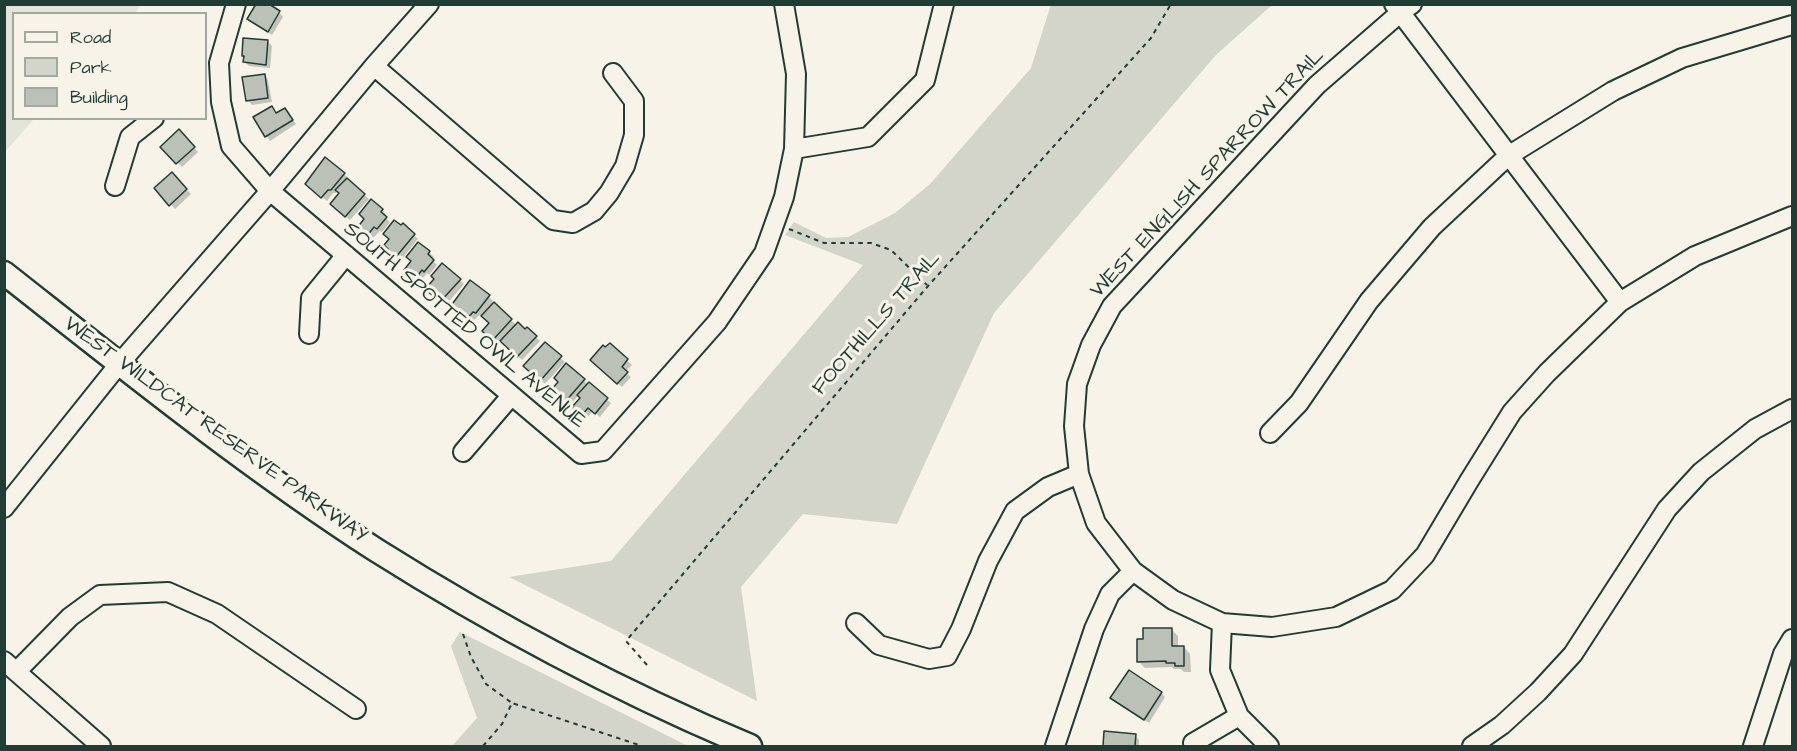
<!DOCTYPE html>
<html>
<head>
<meta charset="utf-8">
<style>
  body { margin:0 }
  #map { position:relative; width:1797px; height:751px; overflow:hidden; background:#f7f3e8; font-family:"Architects Daughter",sans-serif }
  canvas { display:block }
  .frame { position:absolute; inset:0; border:6px solid #1f3d34; pointer-events:none }
  .legend { position:absolute; left:12px; top:12px; width:195px; height:108px; box-sizing:border-box; background:#f7f3e8; border:2px solid #a1aaa0; margin:0; padding:8px 10px; list-style:none; font-size:18px; color:#1f3d34 }
  .legend li { display:flex; align-items:center; gap:12px; height:30px }
  .legend b { width:30px; border:2px solid #a1aaa0 }
</style>
</head>
<body>
<div id="map">
<canvas width="1797" height="751"></canvas>
<div class="frame"></div>
<ul class="legend">
<li><b style="height:8px;background:#f7f3e8"></b>Road</li>
<li><b style="height:16px;background:#d3d5ca"></b>Park</li>
<li><b style="height:16px;background:#bbc1b6"></b>Building</li>
</ul>
</div>
<script>
const g = document.querySelector('canvas').getContext('2d');
g.lineJoin = 'round';
function fill(path, color) { g.fillStyle = color; g.fill(path, 'evenodd'); }
function stroke(path, color, width, dash) { g.strokeStyle = color; g.lineWidth = width; g.lineCap = dash ? 'butt' : 'round'; g.setLineDash(dash || []); g.stroke(path); }
function label(font, color, halo, rows, align = 'center') {
  g.font = font + ' "Architects Daughter",sans-serif'; g.lineWidth = 6; g.setLineDash([]); g.textBaseline = 'middle'; g.strokeStyle = halo; g.fillStyle = color; for (const [text, x, y, turn = 0] of rows) {
    g.save(); g.translate(x, y); g.rotate((+turn || 0) * Math.PI / 180); g.textAlign = isNaN(turn) ? turn : align; if (halo) g.strokeText(text, 0, 0); g.fillText(text, 0, 0); g.restore();
  }
}
fill(new Path2D(`
  M 5,4 L 140,5 L 136,13 L 14,14 L 14,118 L 34,119 L 5,152 Z`), '#e5e4d9');
fill(new Path2D(`
  M 1051,4 L 1272,5 L 1216,55 L 994,313 L 897,524 L 803,514 L 741,587 L 757,701 L 509,577 L 611,561 L 863,265 L 785,235 L 794,222 L 826,238 L 848,237 L 895,213 L 930,184 L 1031,68 Z
  M 460,632 L 688,746 L 452,746 L 477,718 L 451,646 Z`), '#d3d5ca');
fill(new Path2D(`
  M 279,12 L 283,17 L 272,35 L 249,19 Z
  M 268,42 L 272,46 L 270,68 L 249,66 L 245,62 Z
  M 264,75 L 268,80 L 272,102 L 252,105 L 248,100 Z
  M 272,108 L 277,114 L 285,109 L 296,124 L 270,141 L 255,118 Z
  M 179,131 L 198,152 L 182,167 L 162,147 Z
  M 172,174 L 191,194 L 175,209 L 156,188 Z
  M 344,174 L 348,178 L 347,180 L 369,199 L 350,220 L 336,208 L 341,194 L 338,191 L 336,193 L 333,193 L 327,201 L 312,189 Z
  M 382,210 L 386,214 L 384,217 L 390,222 L 382,232 L 380,231 L 372,239 L 363,232 L 366,219 Z
  M 414,235 L 418,239 L 400,261 L 388,251 Z
  M 419,244 L 434,257 L 431,259 L 437,265 L 429,275 L 427,273 L 420,282 L 410,274 Z
  M 460,280 L 464,284 L 445,306 L 431,293 Z
  M 471,282 L 489,297 L 493,301 L 492,302 L 516,325 L 525,331 L 527,329 L 540,341 L 522,360 L 501,340 L 497,344 L 484,331 L 491,324 L 482,315 L 478,316 L 471,324 L 456,311 Z
  M 545,344 L 565,362 L 545,384 L 525,366 Z
  M 610,345 L 632,365 L 625,372 L 631,377 L 622,387 L 597,364 Z
  M 584,381 L 611,403 L 600,417 L 593,411 L 587,418 L 578,411 L 582,398 L 579,395 L 570,405 L 557,394 Z
  M 1171,629 L 1178,636 L 1178,648 L 1184,647 L 1190,654 L 1191,672 L 1184,672 L 1181,669 L 1174,669 L 1172,667 L 1145,668 L 1138,661 L 1145,640 Z
  M 1161,693 L 1165,697 L 1149,723 L 1112,698 Z
  M 1106,733 L 1135,735 L 1139,740 L 1139,746 L 1105,746 Z`), '#0003');
const building = new Path2D(`
  M 256,4 L 269,4 L 280,11 L 268,32 L 247,19 Z
  M 243,38 L 268,40 L 266,65 L 243,62 L 244,56 L 242,56 Z
  M 265,74 L 268,98 L 246,101 L 242,77 Z
  M 272,106 L 276,113 L 285,108 L 293,120 L 265,137 L 253,117 Z
  M 179,129 L 195,147 L 176,164 L 160,147 Z
  M 325,157 L 345,173 L 331,190 L 328,190 L 321,198 L 305,184 Z
  M 172,172 L 187,189 L 169,206 L 154,188 Z
  M 347,178 L 365,194 L 345,217 L 330,204 L 339,193 L 335,190 Z
  M 371,199 L 383,209 L 381,212 L 387,217 L 377,229 L 374,227 L 367,236 L 357,228 L 364,219 L 359,214 Z
  M 394,220 L 401,225 L 403,223 L 415,234 L 395,258 L 386,251 L 388,249 L 384,245 L 389,239 L 383,234 Z
  M 418,242 L 430,251 L 428,254 L 434,260 L 424,272 L 422,270 L 415,279 L 404,270 L 411,261 L 406,257 Z
  M 442,263 L 461,279 L 440,302 L 425,289 L 434,279 L 431,276 Z
  M 470,280 L 490,295 L 476,313 L 473,312 L 466,320 L 450,307 Z
  M 494,302 L 512,319 L 492,341 L 482,331 L 489,323 L 481,316 Z
  M 518,322 L 525,329 L 527,327 L 537,336 L 517,357 L 500,341 Z
  M 545,342 L 562,356 L 540,381 L 523,366 Z
  M 610,343 L 628,359 L 622,367 L 628,372 L 617,384 L 590,360 L 603,345 L 605,347 Z
  M 566,363 L 585,379 L 565,402 L 551,390 L 558,382 L 554,378 Z
  M 589,382 L 608,398 L 595,414 L 588,408 L 582,415 L 572,407 L 580,398 L 577,395 Z
  M 1143,628 L 1172,628 L 1172,646 L 1184,646 L 1184,666 L 1175,666 L 1175,663 L 1166,663 L 1166,661 L 1137,662 L 1137,639 L 1143,639 Z
  M 1129,670 L 1162,692 L 1144,720 L 1110,698 Z
  M 1104,731 L 1136,734 L 1135,746 L 1103,746 Z`);
fill(building, '#bbc1b6');
stroke(building, '#1f3d34', 1.5);
const minor = new Path2D(`
  M 236,4 L 219,63 L 221,102 L 231,146 L 270,191 L 581,454 L 603,451 L 717,322 L 764,253 L 784,197 L 794,149 L 796,74 L 784,4
  M 1394,4 L 1620,302
  M 1412,4 L 1401,12 L 1317,85 L 1112,306 L 1091,345 L 1077,384 L 1074,426 L 1079,474 L 1096,523 L 1133,571 L 1173,600 L 1222,623 L 1272,627 L 1336,617 L 1392,590 L 1425,555 L 1469,481 L 1512,412 L 1547,373 L 1620,302 L 1695,256 L 1792,216
  M 374,66 L 553,220 L 573,223 L 594,211 L 609,193 L 625,166 L 634,135 L 634,101 L 613,73
  M 794,149 L 868,137 L 925,80 L 944,4
  M 115,186 L 130,137 L 154,118
  M 309,334 L 311,298 L 346,255
  M 1270,433 L 1299,403 L 1369,301 L 1432,227 L 1508,156 L 1613,91 L 1682,58 L 1792,25
  M 463,452 L 511,396
  M 4,508 L 119,364 L 270,191 L 374,66 L 429,4
  M 856,623 L 879,645 L 929,659 L 947,656 L 961,629 L 988,561 L 1015,511 L 1048,487 L 1079,474
  M 1222,623 L 1220,670 L 1239,716 L 1269,746
  M 4,661 L 101,746
  M 17,671 L 70,617 L 100,595 L 168,592 L 217,614 L 356,709
  M 1193,743 L 1239,716
  M 1055,746 L 1094,629 L 1110,594 L 1133,571
  M 1472,746 L 1502,725 L 1538,692 L 1573,654 L 1667,509 L 1701,472 L 1755,429 L 1792,409
  M 1753,746 L 1783,654 L 1792,639`);
const major = new Path2D(`
  M 4,273 C 126,369 246,466 376,550 C 495,625 621,692 750,746`);
stroke(minor, '#1f3d34', 22);
stroke(major, '#1f3d34', 27);
stroke(new Path2D(`
  M 789,229 L 824,243 L 871,243 L 891,250 L 927,285
  M 463,634 L 471,657 L 486,684 L 512,703
  M 647,665 L 626,641 L 928,286 L 1151,38 L 1171,4
  M 483,746 L 502,724 L 512,703 L 642,746`), '#1f3d34', 2, [4.5, 4.5]);
stroke(minor, '#f7f3e8', 18);
stroke(major, '#f7f3e8', 22);
label('21px', '#1f3d34', '#f7f3e8', [
  ["WEST ENGLISH SPARROW TRAIL",1208,174,-47],
  ["FOOTHILLS TRAIL",877,324,-49],
  ["SOUTH SPOTTED OWL AVENUE",464,326,40],
  ["WEST WILDCAT RESERVE PARKWAY",215,431,36]
]);
</script>
</body>
</html>
